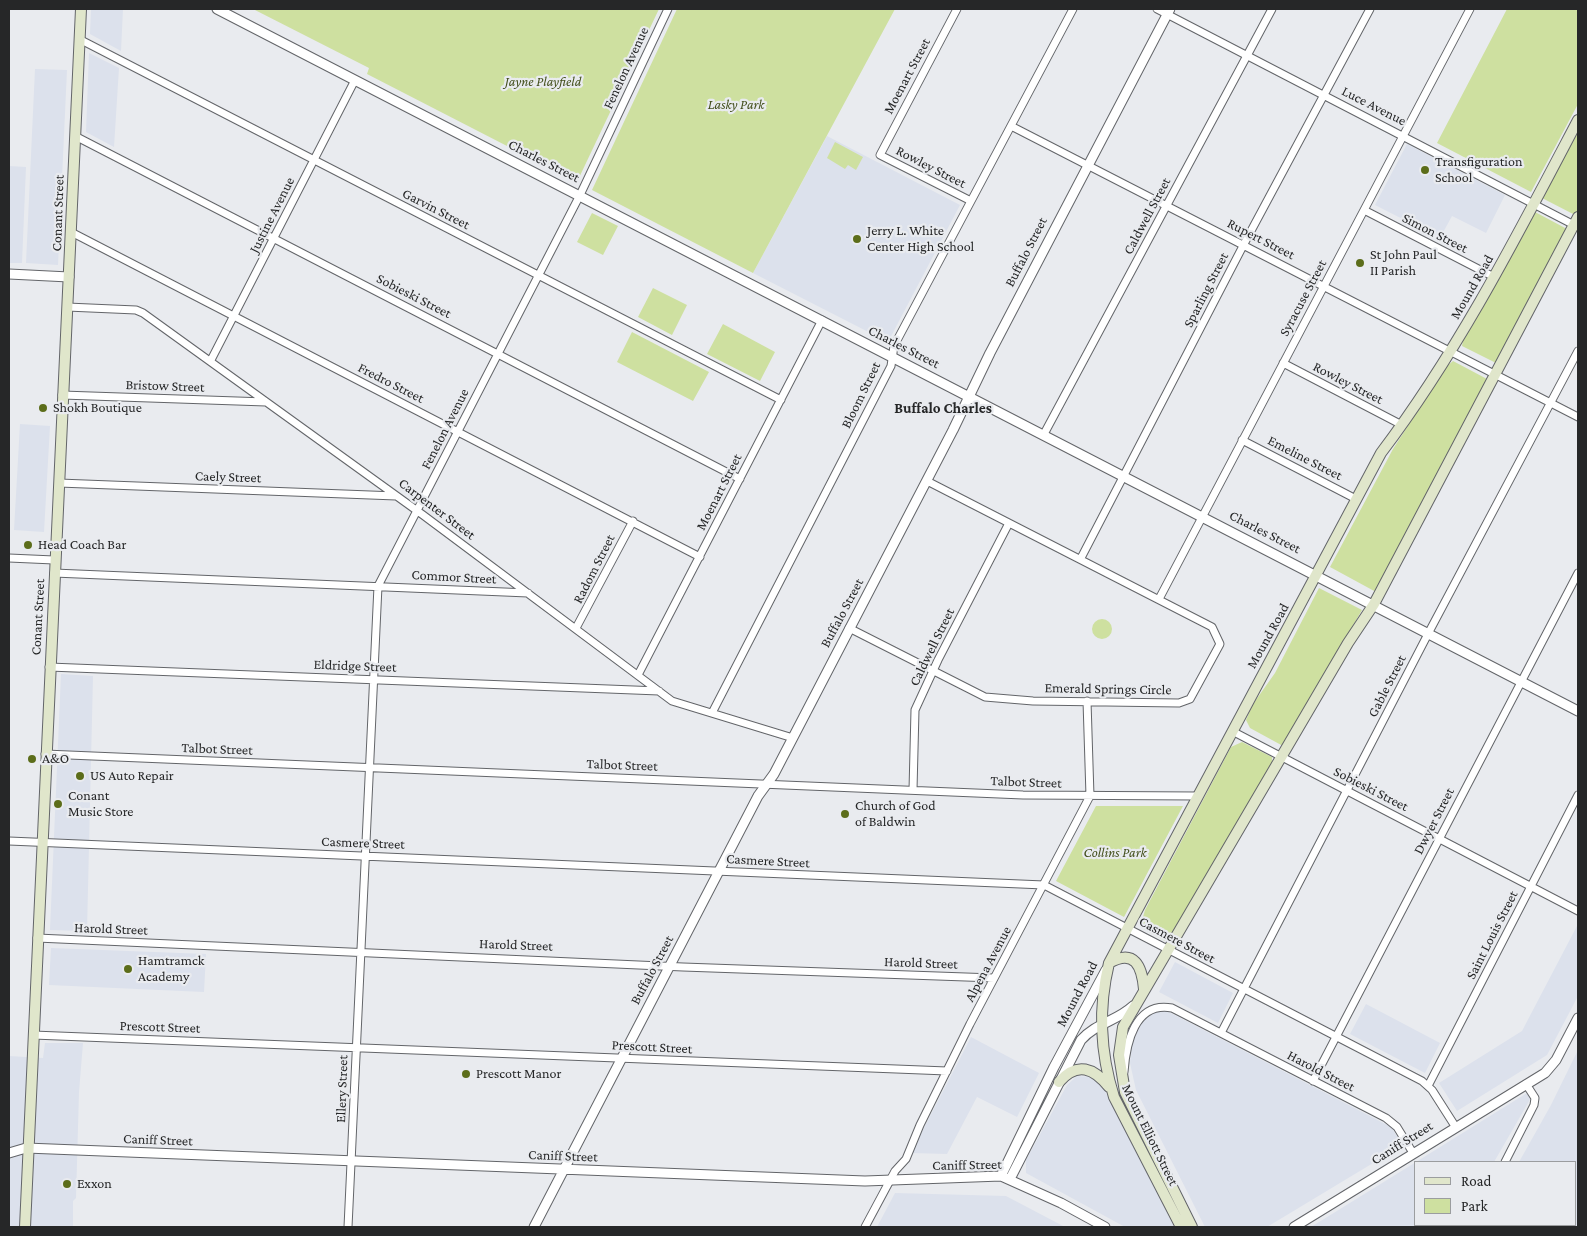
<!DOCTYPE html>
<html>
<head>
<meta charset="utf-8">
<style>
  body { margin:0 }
  #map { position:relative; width:1587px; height:1236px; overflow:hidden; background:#e9ebef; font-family:"Crimson Pro",serif }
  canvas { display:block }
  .frame { position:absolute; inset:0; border:10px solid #262728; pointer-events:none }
  .legend { position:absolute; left:1414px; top:1161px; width:162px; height:65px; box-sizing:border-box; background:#e9ebef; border:1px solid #9b9d9f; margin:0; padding:6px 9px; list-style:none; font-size:15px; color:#262728 }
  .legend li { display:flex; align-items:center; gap:10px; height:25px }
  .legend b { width:25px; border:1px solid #9b9d9f }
</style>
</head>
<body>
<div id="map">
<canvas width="1587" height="1236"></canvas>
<div class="frame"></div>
<ul class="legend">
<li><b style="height:6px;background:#e0e6cb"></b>Road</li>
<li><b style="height:14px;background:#cee0a0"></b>Park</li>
</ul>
</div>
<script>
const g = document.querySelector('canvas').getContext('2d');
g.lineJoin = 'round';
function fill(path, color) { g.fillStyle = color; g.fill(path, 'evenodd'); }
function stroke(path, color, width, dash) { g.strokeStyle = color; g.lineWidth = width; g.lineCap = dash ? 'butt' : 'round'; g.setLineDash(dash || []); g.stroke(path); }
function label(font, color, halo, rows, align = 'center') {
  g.font = font + ' "Crimson Pro",serif'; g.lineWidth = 4.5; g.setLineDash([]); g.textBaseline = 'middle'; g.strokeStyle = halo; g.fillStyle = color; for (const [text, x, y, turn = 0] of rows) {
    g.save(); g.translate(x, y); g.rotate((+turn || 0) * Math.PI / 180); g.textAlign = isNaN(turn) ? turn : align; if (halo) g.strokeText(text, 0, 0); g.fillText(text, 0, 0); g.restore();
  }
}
fill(new Path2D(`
  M 91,9 L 123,9 L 121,51 L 90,34 Z
  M 89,53 L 119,68 L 114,147 L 86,132 Z
  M 35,69 L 67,70 L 58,265 L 26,263 Z
  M 827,136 L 960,205 L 888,342 L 753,273 Z
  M 1407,144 L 1505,195 L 1486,233 L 1452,216 L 1440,238 L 1375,205 Z
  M 9,166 L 26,167 L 22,263 L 9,263 Z
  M 20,424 L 50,426 L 44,532 L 14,530 Z
  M 61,674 L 93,676 L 87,931 L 50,930 Z
  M 1578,924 L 1578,996 L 1547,1055 L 1457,1111 L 1439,1083 L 1522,1031 Z
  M 51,948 L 206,954 L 204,992 L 49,985 Z
  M 1175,962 L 1233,993 L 1218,1023 L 1159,992 Z
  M 1366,1004 L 1440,1043 L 1425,1073 L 1350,1034 Z
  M 1165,1010 L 1391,1127 L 1403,1145 L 1267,1227 L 1205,1227 L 1136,1090 L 1130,1063 L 1132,1041 L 1141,1022 L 1149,1014 Z
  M 971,1037 L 1039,1073 L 1017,1117 L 977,1097 L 947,1154 L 911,1153 Z
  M 45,1043 L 83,1043 L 79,1092 L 76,1198 L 73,1201 L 73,1227 L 9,1227 L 9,1056 L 43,1058 Z
  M 1578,1050 L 1578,1227 L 1482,1227 L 1484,1225 L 1576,1225 L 1576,1162 L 1519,1162 L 1551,1105 Z
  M 1077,1076 L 1091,1077 L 1098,1080 L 1104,1089 L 1174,1227 L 1125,1227 L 1026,1173 L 1026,1160 L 1067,1085 Z
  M 1527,1093 L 1532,1096 L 1494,1162 L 1416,1162 L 1416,1225 L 1459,1225 L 1457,1227 L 1311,1227 L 1408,1167 Z
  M 895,1193 L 1006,1196 L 1065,1227 L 877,1227 Z`), '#dce1ec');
fill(new Path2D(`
  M 253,9 L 659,9 L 577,182 L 367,74 L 369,68 Z
  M 677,9 L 895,9 L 753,273 L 592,190 Z
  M 1507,9 L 1578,9 L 1578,104 L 1531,192 L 1437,143 Z
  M 1578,131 L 1578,210 L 1575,215 L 1542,198 Z
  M 835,142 L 863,157 L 856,170 L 848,165 L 845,169 L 827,158 Z
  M 1535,212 L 1567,229 L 1496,363 L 1462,346 L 1463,340 Z
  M 592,213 L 618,226 L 603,255 L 577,242 Z
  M 653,288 L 687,305 L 672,335 L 638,317 Z
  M 723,324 L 775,352 L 760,381 L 707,354 Z
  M 632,332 L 709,372 L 693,401 L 617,362 Z
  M 1453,361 L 1487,379 L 1376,592 L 1330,567 L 1393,449 L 1446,367 Z
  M 1319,588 L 1362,610 L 1283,746 L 1250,728 L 1246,720 L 1253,704 L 1275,673 Z
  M1092 629a10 10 0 1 1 20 0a10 10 0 1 1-20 0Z
  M 1242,742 L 1272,757 L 1272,764 L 1169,941 L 1165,941 L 1140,927 L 1145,910 L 1231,747 Z
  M 1096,806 L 1183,806 L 1124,917 L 1056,881 Z`), '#cee0a0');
const minor = new Path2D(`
  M 957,9 L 880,155 L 971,201
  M 1157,9 L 1576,226
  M 79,39 L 781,400
  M 1011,126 L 1578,417
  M 75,136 L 740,479
  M 1364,210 L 1494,277
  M 71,232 L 700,557
  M 67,307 L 136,310 L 143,313 L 423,515 L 672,701 L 793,738
  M 211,360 L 355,80
  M 1283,363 L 1402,425
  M 62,395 L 266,402
  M 1044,434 L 1272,9
  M 1242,440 L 1356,499
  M 59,483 L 396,496
  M 9,558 L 54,560
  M 1081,558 L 1244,244 L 1370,9
  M 54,573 L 528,593
  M 1159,599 L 1470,9
  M 576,628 L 633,521
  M 849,628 L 985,697 L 1033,701 L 1179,703 L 1190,699 L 1220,644 L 1212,627 L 927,481
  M 49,667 L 659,691
  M 638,675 L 822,320
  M 712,713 L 891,366 L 894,346 L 1073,9
  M 1232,731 L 1578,911
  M 45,754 L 1023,795 L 1197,796
  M 913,790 L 915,710 L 938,660 L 1009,523
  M 9,841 L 1044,885 L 1422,1081 L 1432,1090 L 1455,1126
  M 37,938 L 683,967 L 994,978
  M 1221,1033 L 1429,632 L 1578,351
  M 33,1035 L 947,1071
  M 1124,1072 C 1126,1043 1135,1001 1172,1008 L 1386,1118 L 1397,1127 L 1413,1153
  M 1313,1081 L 1578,573
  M 1428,1086 L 1578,795
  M 1505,1162 L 1534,1105 L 1535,1098 L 1526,1084
  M 348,1227 L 378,586 L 580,195 L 668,9
  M 865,1227 L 895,1171 L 906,1159 L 920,1125 L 970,1024 L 1090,796 L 1087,701
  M 1472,1227 L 1473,1225`);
const tertiary = new Path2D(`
  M 217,9 L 1578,711
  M 9,274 L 69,277
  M 9,1153 L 26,1148 L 865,1181 L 1001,1176 L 1061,1203 L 1105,1227
  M 1001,1176 L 1054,1067 L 1106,970
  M 1010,1179 L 1081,1040 C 1096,1023 1117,1021 1133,1006
  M 534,1227 L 758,796 L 774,774 L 953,430 L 990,353 L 1170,9
  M 1294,1227 L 1545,1073 L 1556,1060 L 1578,1018`);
const secondary = new Path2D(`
  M 1109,963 C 1135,948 1142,967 1144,989
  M 1059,1082 C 1077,1061 1094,1068 1109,1087
  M 25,1227 L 81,9
  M 1181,1227 L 1114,1097 C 1100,1052 1098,1008 1109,963 L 1381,453 C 1459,350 1518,234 1578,120
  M 1192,1227 L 1125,1092 L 1119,1055 L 1123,1027 L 1348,643 L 1374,604 L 1578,217`);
stroke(minor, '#636569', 9);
stroke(tertiary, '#636569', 11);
stroke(secondary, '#636569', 12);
stroke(minor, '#fff', 7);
stroke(tertiary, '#fff', 9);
stroke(secondary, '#e0e6cb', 10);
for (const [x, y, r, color] of [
  [1425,170,5,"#5c6d1a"],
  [857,239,5,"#5c6d1a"],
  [1360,263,5,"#5c6d1a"],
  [43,408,5,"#5c6d1a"],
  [28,545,5,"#5c6d1a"],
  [32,759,5,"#5c6d1a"],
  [80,776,5,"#5c6d1a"],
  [58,804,5,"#5c6d1a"],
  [845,814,5,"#5c6d1a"],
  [128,969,5,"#5c6d1a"],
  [466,1074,5,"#5c6d1a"],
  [67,1184,5,"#5c6d1a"]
]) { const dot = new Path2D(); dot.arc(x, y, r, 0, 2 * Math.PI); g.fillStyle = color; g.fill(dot); stroke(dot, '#e9ebef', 2); }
label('14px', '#262728', '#e9ebef', [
  ["Fenelon Avenue",626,68,-65],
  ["Moenart Street",907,76,-62],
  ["Luce Avenue",1374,106,27],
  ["Charles Street",544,161,27],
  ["Rowley Street",931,167,27],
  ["Garvin Street",436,209,27],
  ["Conant Street",58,213,-88],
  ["Justine Avenue",272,215,-63],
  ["Caldwell Street",1147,216,-62],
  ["Simon Street",1435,233,27],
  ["Rupert Street",1261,239,27],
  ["Buffalo Street",1026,252,-63],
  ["Mound Road",1472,287,-60],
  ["Sparling Street",1206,290,-63],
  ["Sobieski Street",414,296,27],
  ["Syracuse Street",1303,298,-62],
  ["Charles Street",904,347,27],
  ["Fredro Street",391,383,27],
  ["Rowley Street",1348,383,27],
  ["Bristow Street",165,386,2],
  ["Bloom Street",861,395,-64],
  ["Fenelon Avenue",445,429,-63],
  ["Emeline Street",1305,458,27],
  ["Caely Street",228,477,2],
  ["Moenart Street",719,492,-63],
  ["Carpenter Street",437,509,37],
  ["Charles Street",1265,532,27],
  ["Radom Street",594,569,-63],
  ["Commor Street",454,577,3],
  ["Buffalo Street",842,613,-62],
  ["Conant Street",38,617,-87],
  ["Mound Road",1268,636,-61],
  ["Caldwell Street",932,647,-64],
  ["Eldridge Street",355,666,2],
  ["Gable Street",1387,686,-63],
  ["Emerald Springs Circle",1108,689,1],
  ["Talbot Street",217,749,2],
  ["Talbot Street",622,765,2],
  ["Talbot Street",1026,782,2],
  ["Sobieski Street",1371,789,27],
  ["Dwyer Street",1434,821,-63],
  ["Casmere Street",363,843,2],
  ["Casmere Street",768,861,3],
  ["Harold Street",111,929,2],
  ["Saint Louis Street",1492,935,-63],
  ["Casmere Street",1177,940,28],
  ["Harold Street",516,945,2],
  ["Harold Street",921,963,2],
  ["Alpena Avenue",988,964,-62],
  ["Buffalo Street",652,970,-62],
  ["Mound Road",1077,994,-62],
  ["Prescott Street",160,1027,2],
  ["Prescott Street",652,1047,3],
  ["Harold Street",1321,1071,27],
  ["Ellery Street",342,1089,-88],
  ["Mount Elliott Street",1150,1135,64],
  ["Caniff Street",158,1140,2],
  ["Caniff Street",1402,1143,-32],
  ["Caniff Street",563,1156,2],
  ["Caniff Street",967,1165,-1]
]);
label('italic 14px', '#44501d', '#e9ebef', [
  ["Jayne Playfield",543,82],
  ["Lasky Park",736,105],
  ["Collins Park",1115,853]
]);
label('14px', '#262728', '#e9ebef', [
  ["Transfiguration",1435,162],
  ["School",1435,178],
  ["Jerry L. White",867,231],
  ["Center High School",867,247],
  ["St John Paul",1370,255],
  ["II Parish",1370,271],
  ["Shokh Boutique",53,408],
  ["Head Coach Bar",38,545],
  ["A&O",42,759],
  ["US Auto Repair",90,776],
  ["Conant",68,796],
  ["Music Store",68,812],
  ["Church of God",855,806],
  ["of Baldwin",855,822],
  ["Hamtramck",138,961],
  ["Academy",138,977],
  ["Prescott Manor",476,1074],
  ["Exxon",77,1184]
], 'left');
label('bold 15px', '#262728', '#e9ebef', [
  ["Buffalo Charles",943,408]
]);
</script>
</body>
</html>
